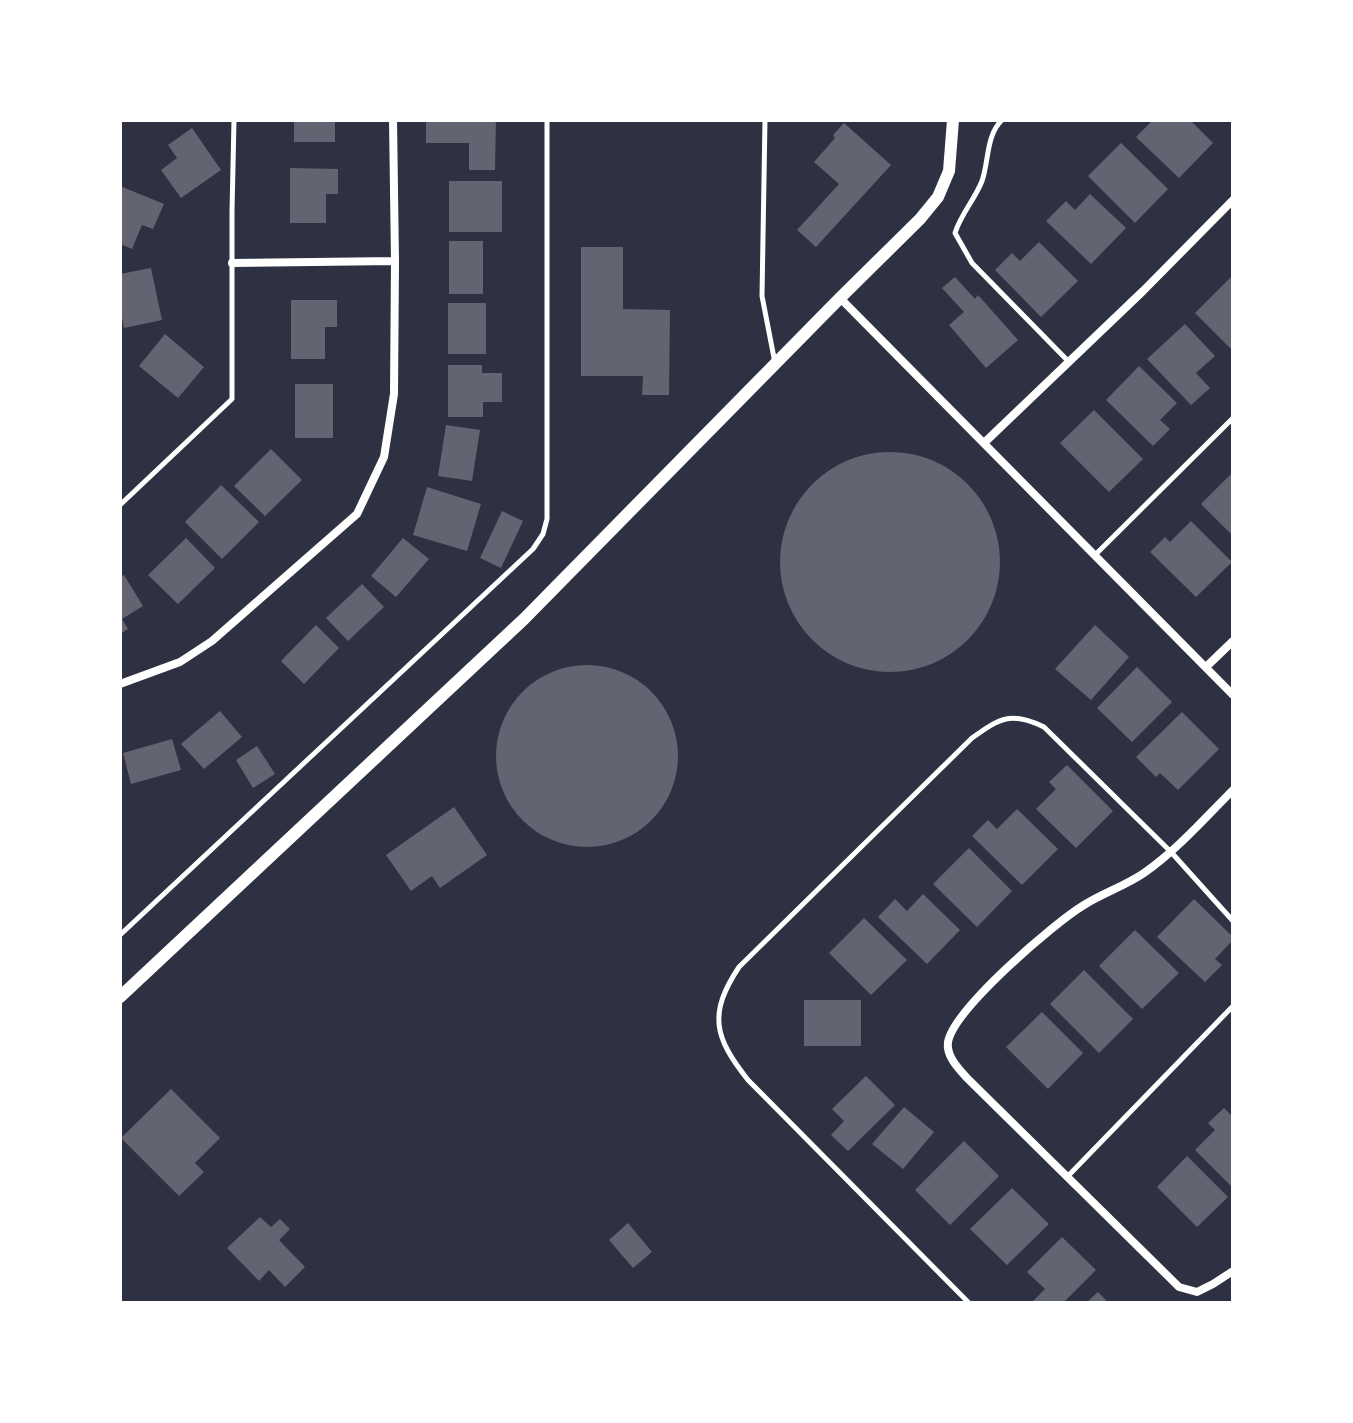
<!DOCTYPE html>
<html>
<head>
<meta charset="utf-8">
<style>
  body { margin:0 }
  #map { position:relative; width:1353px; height:1423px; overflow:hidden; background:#2d3142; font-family:"Varela Round",sans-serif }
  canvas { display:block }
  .frame { position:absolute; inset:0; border:122px solid #fff; pointer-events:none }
</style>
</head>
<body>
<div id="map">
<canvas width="1353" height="1423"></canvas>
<div class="frame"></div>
</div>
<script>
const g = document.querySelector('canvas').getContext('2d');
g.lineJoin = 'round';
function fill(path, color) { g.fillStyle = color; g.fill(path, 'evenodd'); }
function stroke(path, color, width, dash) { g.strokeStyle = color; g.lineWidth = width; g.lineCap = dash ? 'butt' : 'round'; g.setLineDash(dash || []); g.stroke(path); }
fill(new Path2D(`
  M 294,120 L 335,120 L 335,142 L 294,142 Z
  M 426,120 L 496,120 L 495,170 L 469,170 L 469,143 L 426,143 Z
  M 1153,120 L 1190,120 L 1213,143 L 1179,178 L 1136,137 Z
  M 844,123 L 891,165 L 816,247 L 797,230 L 839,184 L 814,162 L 835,138 L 833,135 Z
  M 192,128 L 221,170 L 181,198 L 161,170 L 177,158 L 168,145 Z
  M 1121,143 L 1168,189 L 1135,223 L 1088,176 Z
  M 290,168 L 338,169 L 338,194 L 326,194 L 326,223 L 290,223 Z
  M 449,181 L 502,181 L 502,232 L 449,232 Z
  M 120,186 L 164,204 L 153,229 L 142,225 L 132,249 L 120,244 Z
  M 1090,194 L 1126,228 L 1091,264 L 1046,221 L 1066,201 L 1075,210 Z
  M 449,241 L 483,241 L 483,294 L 449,294 Z
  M 1039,242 L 1078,281 L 1041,317 L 995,270 L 1012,253 L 1020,261 Z
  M 581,247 L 623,247 L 623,309 L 670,310 L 669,395 L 642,395 L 643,376 L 581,376 Z
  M 151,268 L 162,320 L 124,328 L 120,309 L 120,274 Z
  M 955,277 L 975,299 L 978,295 L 1018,340 L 986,368 L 949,325 L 964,312 L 942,288 Z
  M 1231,277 L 1233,279 L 1233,351 L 1195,313 Z
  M 291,300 L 337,300 L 337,327 L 325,327 L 325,359 L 291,359 Z
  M 448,303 L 486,303 L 486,354 L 448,354 Z
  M 1185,324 L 1215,356 L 1196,373 L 1210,388 L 1191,405 L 1147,359 Z
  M 165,334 L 204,367 L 178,398 L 139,366 Z
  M 448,365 L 482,365 L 482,373 L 502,373 L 502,402 L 483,402 L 483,417 L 448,417 Z
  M 1139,366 L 1177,403 L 1160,420 L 1170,429 L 1153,446 L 1106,400 Z
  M 295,384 L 333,384 L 333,438 L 295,438 Z
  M 1094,410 L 1143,459 L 1109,492 L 1060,443 Z
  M 446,425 L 480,430 L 472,481 L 438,476 Z
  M 271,449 L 302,480 L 265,516 L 234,486 Z
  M780 562a110 110 0 1 1 220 0a110 110 0 1 1-220 0Z
  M 1233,472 L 1233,536 L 1201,504 Z
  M 221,485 L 259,522 L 222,559 L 185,522 Z
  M 427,487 L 481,504 L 467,551 L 413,535 Z
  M 502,511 L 523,521 L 501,568 L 480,558 Z
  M 1191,521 L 1232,562 L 1196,597 L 1150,552 L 1165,537 L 1170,542 Z
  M 186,538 L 215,568 L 178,604 L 148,575 Z
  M 403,538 L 429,559 L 396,597 L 371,576 Z
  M 124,575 L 143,606 L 122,619 L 128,629 L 120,634 L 120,577 Z
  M 362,584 L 384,607 L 348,641 L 326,618 Z
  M 316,625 L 339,648 L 304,684 L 281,661 Z
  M 1095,625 L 1129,657 L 1091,700 L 1055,669 Z
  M496 756a91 91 0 1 1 182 0a91 91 0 1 1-182 0Z
  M 1137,667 L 1172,702 L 1132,742 L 1097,708 Z
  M 220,711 L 242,737 L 204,769 L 181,744 Z
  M 1182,712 L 1219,749 L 1178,790 L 1160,773 L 1156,777 L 1136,757 Z
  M 172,739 L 181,770 L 131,784 L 123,753 Z
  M 257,746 L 275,774 L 253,788 L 236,760 Z
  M 1067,765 L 1113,811 L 1076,848 L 1036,809 L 1056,789 L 1049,782 Z
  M 454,807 L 487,855 L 440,888 L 432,876 L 411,891 L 386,855 Z
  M 1017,809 L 1058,849 L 1022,885 L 972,836 L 988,820 L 997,829 Z
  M 969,848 L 1012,891 L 977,927 L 933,884 Z
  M 923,894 L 960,930 L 927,964 L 878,917 L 895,899 L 907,911 Z
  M 1194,899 L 1233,937 L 1233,940 L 1215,959 L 1222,965 L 1205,982 L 1157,937 Z
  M 864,918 L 907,960 L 871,995 L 829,953 Z
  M 1135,930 L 1179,973 L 1142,1009 L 1099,966 Z
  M 1084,970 L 1133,1019 L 1099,1053 L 1050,1004 Z
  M 804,1000 L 861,1000 L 861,1046 L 804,1046 Z
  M 1042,1012 L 1083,1053 L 1048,1089 L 1006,1047 Z
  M 866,1076 L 895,1105 L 848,1151 L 831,1135 L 844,1121 L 832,1109 Z
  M 171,1089 L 220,1138 L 195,1163 L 204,1172 L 179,1196 L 121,1138 Z
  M 904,1107 L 934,1132 L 903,1169 L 872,1144 Z
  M 1224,1108 L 1233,1117 L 1233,1188 L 1195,1150 L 1215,1130 L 1208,1123 Z
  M 964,1141 L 999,1176 L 950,1225 L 915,1190 Z
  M 1187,1156 L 1228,1197 L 1197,1227 L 1157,1187 Z
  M 1012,1188 L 1049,1224 L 1007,1265 L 970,1229 Z
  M 260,1217 L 271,1227 L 280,1219 L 290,1229 L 279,1240 L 305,1267 L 285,1287 L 269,1270 L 259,1281 L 227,1248 Z
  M 628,1223 L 652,1252 L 633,1268 L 609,1240 Z
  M 1062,1237 L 1096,1270 L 1063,1303 L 1035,1303 L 1033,1301 L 1045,1289 L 1027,1272 Z
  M 1098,1292 L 1109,1303 L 1086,1303 Z`), '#626471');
stroke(new Path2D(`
  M 765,120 L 762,296 L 775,363
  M 1002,120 C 986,135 989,161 982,181 C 975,199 961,214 955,233 L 972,263 L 1069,362
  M 120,505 L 232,399 L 232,212 L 234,120
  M 1095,555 L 1233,418
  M 120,935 L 533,549 L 543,534 L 547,519 L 547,120
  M 1068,1176 L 1233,1006
  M 969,1303 L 748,1080 C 714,1037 708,1014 739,967 L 972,738 C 1000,718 1011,711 1044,727 L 1171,852 L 1233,921`), '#fff', 5);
stroke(new Path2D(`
  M 232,263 L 395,261
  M 840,298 L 1233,695
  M 984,443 L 1143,291 L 1233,200
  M 1206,667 L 1233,641
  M 120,684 L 180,662 L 212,641 L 357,514 L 384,457 L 394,394 L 395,261 L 393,120
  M 1233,790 C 1204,819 1177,850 1144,873 C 1125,886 1103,893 1084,905 C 1054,923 954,1009 948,1042 C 946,1056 958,1068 967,1078 L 1179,1287 L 1197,1292 L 1213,1284 L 1233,1271`), '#fff', 8);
stroke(new Path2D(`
  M 120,997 L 524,619 L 840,298 L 920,219 L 938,197 L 949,171 L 953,120`), '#fff', 12);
</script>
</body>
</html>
